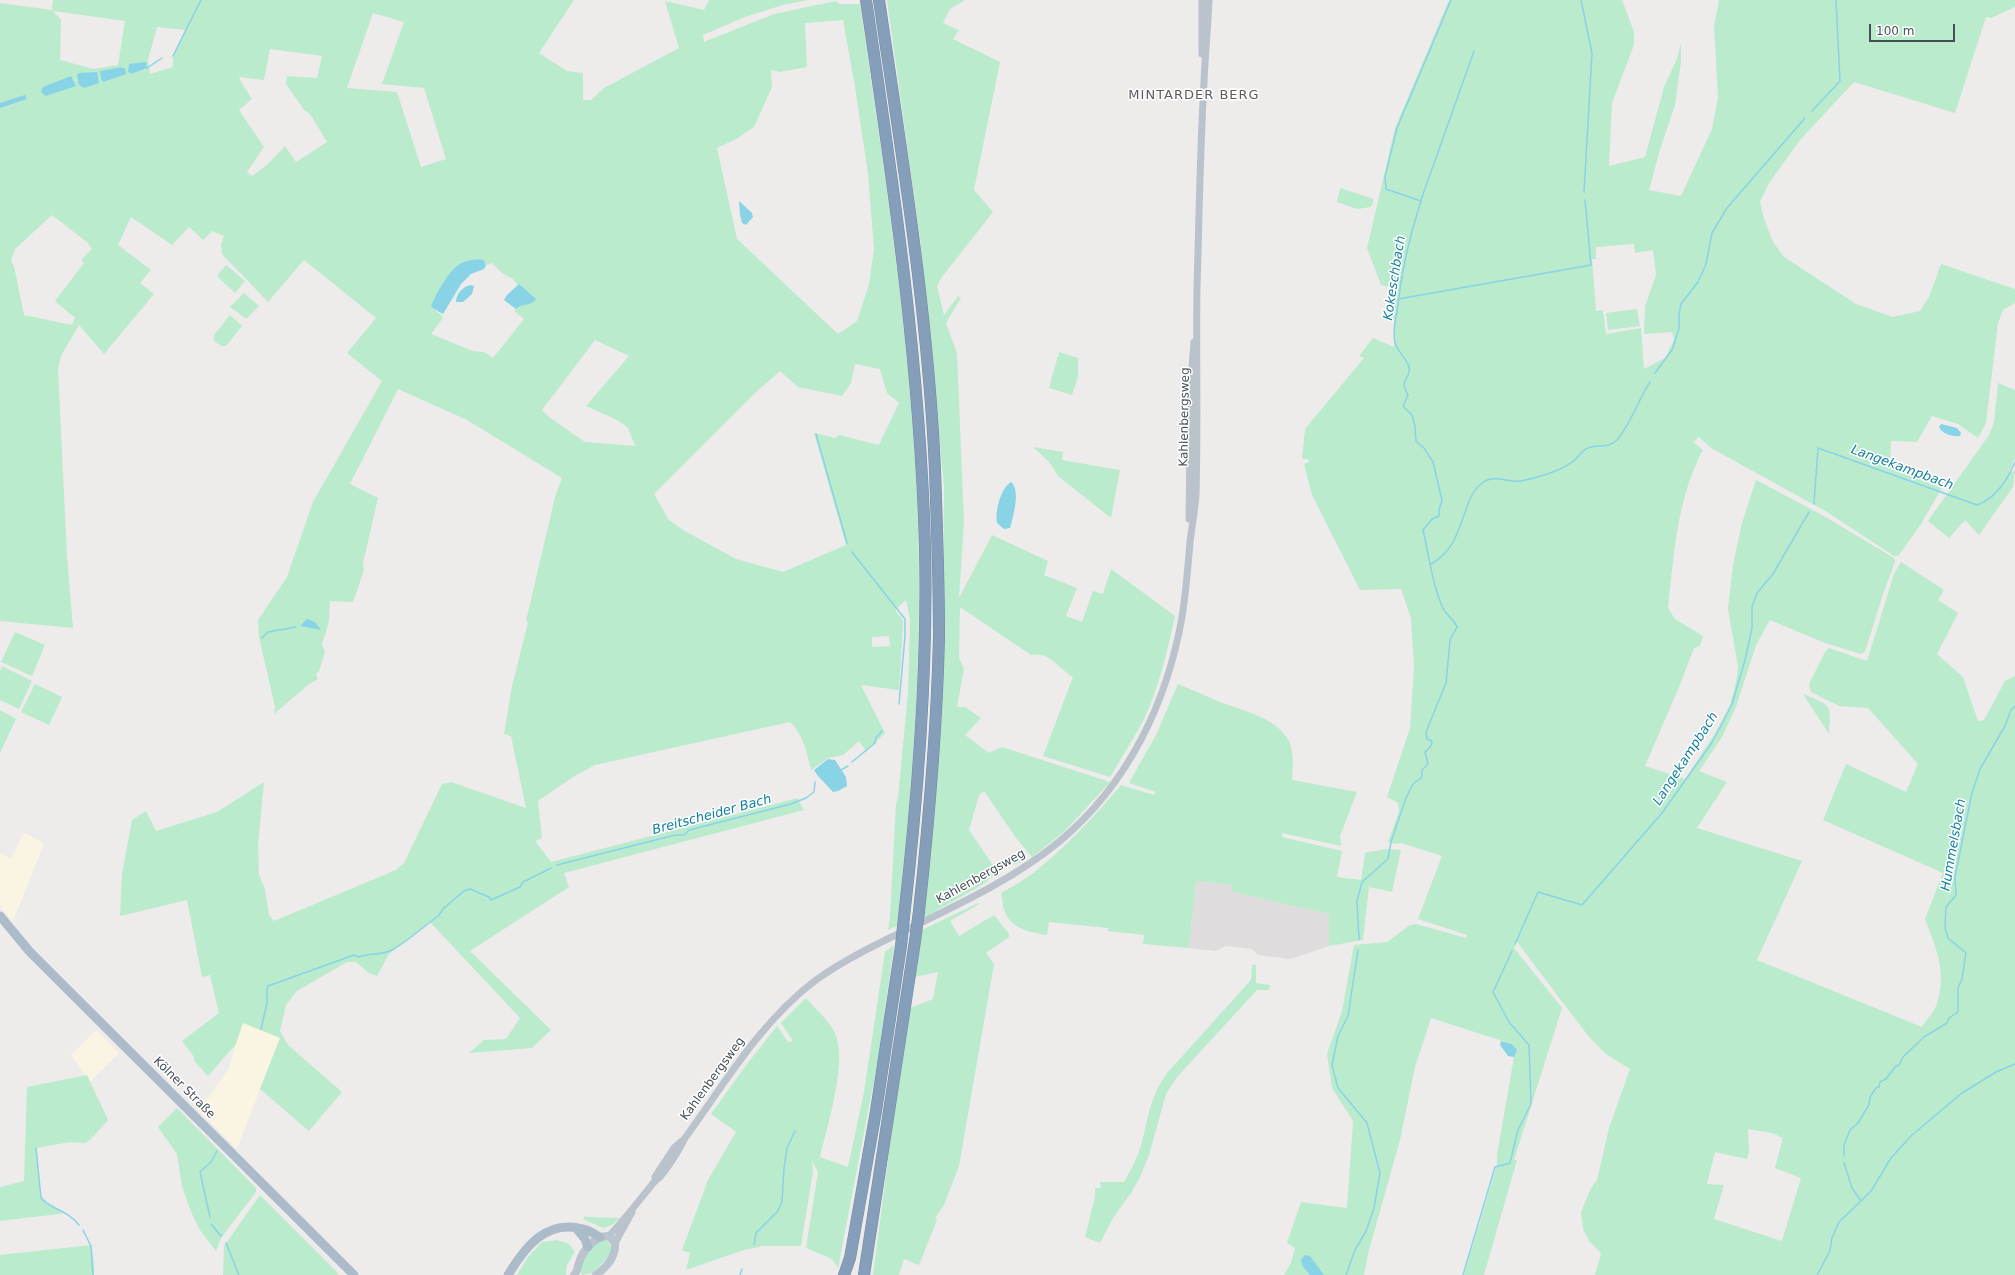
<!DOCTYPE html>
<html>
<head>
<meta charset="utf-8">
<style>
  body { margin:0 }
  #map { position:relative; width:2015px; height:1275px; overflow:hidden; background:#eeebeb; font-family:"DejaVu Sans",sans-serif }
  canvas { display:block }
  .scale { position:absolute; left:1869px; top:24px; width:86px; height:18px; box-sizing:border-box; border:2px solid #454f58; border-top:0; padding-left:5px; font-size:12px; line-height:14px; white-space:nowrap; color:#454f58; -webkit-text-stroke:3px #fff; paint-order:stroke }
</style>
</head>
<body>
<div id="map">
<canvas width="2015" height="1275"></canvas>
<div class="scale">100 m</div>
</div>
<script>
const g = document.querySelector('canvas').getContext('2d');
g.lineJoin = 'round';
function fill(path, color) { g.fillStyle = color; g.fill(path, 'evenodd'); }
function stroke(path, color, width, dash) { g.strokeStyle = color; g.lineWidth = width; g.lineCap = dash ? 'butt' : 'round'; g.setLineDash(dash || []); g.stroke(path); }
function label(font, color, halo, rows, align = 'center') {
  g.font = font + ' "DejaVu Sans",sans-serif'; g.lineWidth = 3; g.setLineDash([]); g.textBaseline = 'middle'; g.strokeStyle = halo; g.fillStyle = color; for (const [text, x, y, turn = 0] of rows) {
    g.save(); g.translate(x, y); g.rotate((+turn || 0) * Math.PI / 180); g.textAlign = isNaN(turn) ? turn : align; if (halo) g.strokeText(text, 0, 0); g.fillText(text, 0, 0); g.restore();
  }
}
fill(new Path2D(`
  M 24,833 L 44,843 L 13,922 L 0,906 L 0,853 L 11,858 Z
  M 245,1008 L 280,1038 L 237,1149 L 199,1111 L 229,1068 Z
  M 96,1030 L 119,1053 L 90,1082 L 71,1055 Z`), '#faf4e3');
fill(new Path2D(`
  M 1196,881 L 1233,885 L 1232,892 L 1329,914 L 1329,946 L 1290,959 L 1258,955 L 1252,949 L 1226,946 L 1216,951 L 1189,948 Z`), '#dfdcdd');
fill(new Path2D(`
  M 53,0 L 574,0 L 539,53 L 567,71 L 583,73 L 583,100 L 591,100 L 604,88 L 679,48 L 665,1 L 704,10 L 709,0 L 808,0 L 783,5 L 745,17 L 703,35 L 704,42 L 774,14 L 836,1 L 839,4 L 860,4 C 888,198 920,395 919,592 C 919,703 910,815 897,926 L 888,930 L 890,917 L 896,804 L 898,798 L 908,692 L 910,619 L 906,600 L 895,610 L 903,620 L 903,626 L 899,690 L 861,685 L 885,733 L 866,751 L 859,741 L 843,755 L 828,758 L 811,770 C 807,752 803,735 790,722 L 595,765 L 573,777 L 538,801 L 542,838 L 535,841 L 551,862 L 798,798 L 799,802 L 804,810 L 564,873 L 569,887 L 470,951 L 551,1030 L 532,1048 L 469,1053 L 484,1040 L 506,1039 L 520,1018 L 430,922 L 389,954 L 377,976 L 369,973 L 356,962 L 347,962 L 297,991 L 286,1005 L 280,1031 L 288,1045 L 342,1092 L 309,1131 L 260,1089 L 280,1038 L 243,1023 L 236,1044 L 208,1076 L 194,1061 L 194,1057 L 182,1041 L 219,1013 L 210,975 L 202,977 L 187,900 L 120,916 L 122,874 L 132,820 L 146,811 L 156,831 L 217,812 L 264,782 L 258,845 L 259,875 L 265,889 L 269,915 L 274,921 L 396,870 L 404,863 L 442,784 L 451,782 L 526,808 L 511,736 L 504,734 L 512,686 L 528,622 L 526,621 L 555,497 L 562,478 L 467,420 L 398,389 L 350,484 L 378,498 L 363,563 L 364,570 L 353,602 L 330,601 L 329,621 L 322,645 L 325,652 L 319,671 L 316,674 L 318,679 L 308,685 L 274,714 L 275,707 L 259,637 L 258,620 L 287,577 L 313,502 L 382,381 L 347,353 L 376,318 L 304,260 L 268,302 L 222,254 L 221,244 L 224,236 L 212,231 L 203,240 L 189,227 L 172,245 L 131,217 L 118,245 L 151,270 L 140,283 L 154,294 L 104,354 L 79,325 L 61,356 L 58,369 L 67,556 L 73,628 L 0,621 L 0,3 L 52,10 ZM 53,11 L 125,21 L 118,65 L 94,69 L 60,60 L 61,20 ZM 373,13 L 404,22 L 382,84 L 424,88 L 446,159 L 421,167 L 397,92 L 347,88 ZM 843,20 L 855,87 L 868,174 L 874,249 L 869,284 L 857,321 L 838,334 L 737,239 L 717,148 L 736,139 L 754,127 L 772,87 L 771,70 L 780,72 L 807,67 L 805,23 ZM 157,27 L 185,30 L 173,56 L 173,67 L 150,74 L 148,60 ZM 270,49 L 322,56 L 317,78 L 287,76 L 286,84 L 304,110 L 310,114 L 327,142 L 296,162 L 285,146 L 267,165 L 252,176 L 247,172 L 264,147 L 239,110 L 252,99 L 241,82 L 239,77 L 264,80 ZM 52,215 L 88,243 L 92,249 L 81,260 L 84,263 L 55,301 L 75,318 L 72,325 L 24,315 L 14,266 L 11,261 L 15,249 ZM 479,259 L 484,260 L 486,265 L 492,263 L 502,273 L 513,279 L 531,303 L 521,304 L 514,311 L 524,319 L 493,358 L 484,352 L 473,351 L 431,334 L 443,318 L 440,314 L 431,307 L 433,301 L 456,266 ZM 595,340 L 629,356 L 586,406 L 617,420 L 628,428 L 635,446 L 585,442 L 549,417 L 542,410 ZM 855,364 L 880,369 L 887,393 L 899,403 L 879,445 L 839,435 L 835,438 L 814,433 L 846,545 L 783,572 L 736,559 L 683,530 L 668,519 L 654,494 L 754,394 L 780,371 L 798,387 L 842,396 L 851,383 ZM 889,636 L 890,646 L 872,647 L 872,637 Z
  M 887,0 L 965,0 L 950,9 L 943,23 L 959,30 L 953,39 L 1000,62 L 974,190 L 993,212 L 942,277 L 937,286 L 944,315 L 958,296 L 961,298 L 946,323 L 957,353 L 964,522 L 959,598 L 992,535 L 1048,561 L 1044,575 L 1077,588 L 1066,616 L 1082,622 L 1093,591 L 1103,594 L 1111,569 L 1175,616 C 1167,652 1159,688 1143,721 C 1133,740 1121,758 1110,777 L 1043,756 L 1073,677 C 1059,669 1050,651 1031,655 L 960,607 L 959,658 L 964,669 L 957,707 L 965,707 L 981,718 L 965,735 L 989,753 L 1002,747 L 1110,782 L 1065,831 L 1032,857 L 1016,838 L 984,791 L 979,795 L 969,830 L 995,868 L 1023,856 L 1027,860 L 1003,868 L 982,885 L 923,918 L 943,669 L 944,487 L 921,246 Z
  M 1449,0 L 1622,0 L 1634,32 L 1634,45 L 1612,103 L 1609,166 L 1645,157 L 1664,87 L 1677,59 L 1681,43 L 1681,62 L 1675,105 L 1661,146 L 1649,190 L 1681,196 L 1712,129 L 1718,97 L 1714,26 L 1719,0 L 2015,0 L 2015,7 L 1991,18 L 1986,17 L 1955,113 L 1854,82 L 1800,140 L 1769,183 L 1760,202 L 1764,219 L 1773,242 L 1784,257 L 1856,304 L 1893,317 L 1920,311 L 1929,297 L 1941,264 L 2015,289 L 2015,303 L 2003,310 L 1998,323 L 1986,423 L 1978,438 L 1958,424 L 1932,416 L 1917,442 L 1891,441 L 1890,468 L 1942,488 L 1921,524 L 1899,555 L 1894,556 L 1827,512 L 1711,448 L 1699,437 L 1693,442 L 1703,450 C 1677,498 1674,555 1668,608 L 1675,619 L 1703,636 L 1700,646 L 1694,648 L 1679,687 L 1645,766 L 1685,779 L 1714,735 L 1730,705 L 1736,682 L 1738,667 L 1728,609 L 1733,565 L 1742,523 L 1756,480 L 1824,516 L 1894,558 L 1895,562 L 1883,594 L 1865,652 L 1861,654 L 1825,643 L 1770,620 L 1756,645 L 1736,707 L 1722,737 L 1699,771 L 1727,782 L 1697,828 L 1802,861 L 1757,960 L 1922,1027 C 1926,1020 1933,1013 1936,1006 C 1948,974 1936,948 1925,919 L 1943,873 L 1823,820 L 1846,764 L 1906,792 L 1918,764 L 1868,708 L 1839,706 L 1811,692 L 1809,684 L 1825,652 L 1829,648 L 1867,661 L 1894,574 L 1901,562 L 1944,590 L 1938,600 L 1958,613 L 1937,654 L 1963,677 L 1978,721 L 1984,720 L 2005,681 L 2015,676 L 2015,1275 L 1595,1275 L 1601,1253 L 1589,1241 L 1583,1229 L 1581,1212 L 1591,1188 L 1597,1180 L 1609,1128 L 1630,1069 L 1606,1054 L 1589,1037 L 1517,942 L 1514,948 L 1562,1008 L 1514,1160 L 1517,1160 L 1484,1275 L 1464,1275 L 1497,1165 L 1497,1155 L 1514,1057 L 1517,1050 L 1512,1044 L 1431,1018 L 1415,1067 L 1400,1140 L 1369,1250 L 1364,1275 L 1284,1275 L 1291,1263 L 1295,1248 L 1287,1243 L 1301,1202 L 1347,1208 L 1353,1121 L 1332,1088 L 1327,1054 L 1342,1011 L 1354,945 L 1387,942 L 1410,925 L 1416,924 L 1466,938 L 1467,935 L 1418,919 L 1442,856 L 1401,843 L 1395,844 L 1388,842 L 1399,811 L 1398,803 L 1387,797 L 1410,728 L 1414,667 L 1411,618 L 1401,589 L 1360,590 L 1312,495 L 1304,464 L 1309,462 L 1308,459 L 1302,459 L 1305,429 L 1364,358 L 1359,356 L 1373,338 L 1394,347 L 1394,320 L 1391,314 L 1397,289 L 1381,285 L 1367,248 L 1395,128 ZM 1634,244 L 1635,253 L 1653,250 L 1656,275 L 1645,306 L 1644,334 L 1672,332 L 1674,340 L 1665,358 L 1644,369 L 1641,328 L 1606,334 L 1603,310 L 1596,311 L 1592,259 L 1596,259 L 1596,247 ZM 1748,1129 L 1772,1133 L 1783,1138 L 1775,1168 L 1801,1178 L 1782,1241 L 1714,1219 L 1724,1185 L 1707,1184 L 1715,1152 L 1747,1159 L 1749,1151 Z
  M 1340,188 L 1374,199 L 1371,207 L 1357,209 L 1337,202 Z
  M 226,265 L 245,281 L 235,293 L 217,276 Z
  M 244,293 L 259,306 L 247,318 L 245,318 L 230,307 Z
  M 1637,309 L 1640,326 L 1608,330 L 1606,313 Z
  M 230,315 L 242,326 L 226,346 L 221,346 L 214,341 L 214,335 Z
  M 1059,352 L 1078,358 L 1078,377 L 1072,395 L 1049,388 Z
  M 1998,383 L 2015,390 L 2015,458 L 2009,472 L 2013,472 L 2015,469 L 2013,487 L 1979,535 L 1965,520 L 1949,538 L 1928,521 L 1989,435 L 1994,422 Z
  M 1033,447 L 1063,452 L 1062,460 L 1120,470 L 1111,518 L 1059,477 L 1049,462 Z
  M 15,632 L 45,645 L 32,676 L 1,662 Z
  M 2,666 L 32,681 L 19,709 L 0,700 L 0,671 Z
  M 35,684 L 62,697 L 49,725 L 21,712 Z
  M 1178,684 C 1192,690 1206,696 1220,702 C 1243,711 1276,717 1289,741 C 1294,751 1293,769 1292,780 L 1357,792 L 1340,836 L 1341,846 L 1282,833 L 1282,837 L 1342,851 L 1337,877 L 1361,880 L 1365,853 L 1386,849 L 1401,850 L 1392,892 L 1369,887 L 1363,940 L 1329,946 L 1329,914 L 1232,892 L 1232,885 L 1196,881 L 1189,948 L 1143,944 L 1144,935 L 1108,931 L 1108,928 L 1049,922 L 1047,935 C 1031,932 1012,930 1005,912 C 1002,906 1003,899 1001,893 C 1011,887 1023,881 1032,874 C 1065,848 1094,817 1121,785 L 1154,795 L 1156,792 L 1129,783 L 1157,733 Z
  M 1803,694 C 1832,706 1831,703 1829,734 Z
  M 0,710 L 16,719 L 0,753 Z
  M 978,903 L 979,904 L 950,921 L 959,936 L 994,915 L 1009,934 L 1009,937 L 986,953 L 994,964 L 959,1166 L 944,1205 L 935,1218 L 937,1220 L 919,1265 L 904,1259 L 899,1275 L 873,1275 L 893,1122 L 910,1008 L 933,999 L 938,972 L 915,977 L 922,930 Z
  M 894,945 L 877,1065 L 838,1268 L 832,1259 L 806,1248 L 818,1172 L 812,1161 L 813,1171 L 801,1246 L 763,1246 L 741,1251 L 686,1270 L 690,1253 L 682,1250 L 708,1180 L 736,1132 L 711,1114 L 747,1064 L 777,1026 L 788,1042 L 793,1041 L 781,1023 L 806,998 C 815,1008 827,1019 834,1031 C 849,1059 827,1126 820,1157 L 848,1167 L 864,1092 L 885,952 Z
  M 1252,965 L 1256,965 L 1256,983 L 1270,985 L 1269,990 L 1257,990 L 1177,1077 L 1166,1094 L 1149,1155 L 1141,1175 L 1131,1193 L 1113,1218 L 1100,1243 L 1085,1237 L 1095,1197 L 1095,1188 L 1101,1188 L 1100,1182 L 1124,1182 C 1131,1170 1138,1157 1142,1142 C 1149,1115 1150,1097 1167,1073 L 1251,980 Z
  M 87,1075 L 108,1120 L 90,1140 L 85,1143 L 70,1142 L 37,1148 L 40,1194 L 47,1203 L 67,1213 L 0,1221 L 0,1187 L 24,1181 L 27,1087 Z
  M 177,1108 L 256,1188 L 256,1192 L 221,1238 L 216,1251 L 200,1230 L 192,1214 L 182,1187 L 177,1154 L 158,1127 Z
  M 260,1195 L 336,1271 L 339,1275 L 223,1275 L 224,1246 Z
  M 585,1216 L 588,1217 L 620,1218 L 612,1225 L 603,1228 L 583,1219 Z
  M 557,1240 L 569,1244 L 575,1252 L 567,1265 L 566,1275 L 517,1275 L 528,1257 L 542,1242 Z
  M 599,1240 L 607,1240 L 612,1247 L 610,1255 L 593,1273 L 582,1275 C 576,1263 591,1248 599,1240 Z
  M 91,1245 L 94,1263 L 94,1275 L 0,1275 L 0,1255 Z`), '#baebcd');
fill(new Path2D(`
  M 146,62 L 147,68 L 131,74 L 128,71 L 129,64 Z
  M 122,67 L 122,68 L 125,68 L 126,74 L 103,82 L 101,78 L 100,71 Z
  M 97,72 L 99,83 L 84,88 L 79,85 L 77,75 L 79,73 Z
  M 71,76 L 76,86 L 46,96 L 41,92 L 43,87 Z
  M 25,95 L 27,99 L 0,108 L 0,103 Z
  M 739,201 L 752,213 L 753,217 L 746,225 L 742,223 L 740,215 Z
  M 479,259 L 484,260 L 486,266 L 484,269 L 471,274 L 461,284 L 443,314 L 431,307 C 433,298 450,270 458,265 C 464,261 472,260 479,259 Z
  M 519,284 L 536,299 C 532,306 522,303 516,309 L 504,300 L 507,295 Z
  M 471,285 L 474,286 L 472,294 L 463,302 L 456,302 C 456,294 463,286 471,285 Z
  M 1941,424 L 1957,428 L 1961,433 L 1960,436 C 1953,437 1942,434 1939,427 Z
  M 1011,482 C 1021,490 1013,517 1010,528 L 1004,529 L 997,523 C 995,512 1000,489 1011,482 Z
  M 307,619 L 315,622 L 321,630 L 300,626 Z
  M 828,759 L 835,760 L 846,777 L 847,786 L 838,791 L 833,792 L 818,776 L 814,770 Z
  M 1501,1041 L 1512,1044 L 1517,1050 L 1514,1057 L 1508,1056 L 1500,1045 Z
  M 1305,1255 L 1310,1256 L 1324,1275 L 1310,1275 L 1303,1267 L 1301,1260 Z`), '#89d3e7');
stroke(new Path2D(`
  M 1581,0 L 1592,53 L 1584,192
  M 173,56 L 201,0
  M 147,68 L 162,58
  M 1812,111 L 1840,81 L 1836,0
  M 1421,200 L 1474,51
  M 1398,299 L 1591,265 L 1585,200
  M 1655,373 L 1672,350 L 1679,329 L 1679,314 L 1681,304 L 1698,282 L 1706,264 L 1712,233 L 1727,208 L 1805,118
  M 816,434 L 847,543
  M 1814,504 L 1818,448 L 1977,505 C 1996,498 2007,481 2015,462
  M 852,552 L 905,619 L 905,636 L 899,704
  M 1431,564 C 1455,551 1459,528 1468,504 C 1471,496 1474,489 1481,484 C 1494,473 1507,483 1521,481 C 1536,478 1561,471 1572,462 C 1578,458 1582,450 1588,448 C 1598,444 1608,449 1617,440 C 1632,422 1637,402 1650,382
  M 262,638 L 268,632 L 296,627
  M 852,762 L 875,743 L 876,738 L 882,731
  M 841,770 L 848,766
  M 557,865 L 675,835 L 684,835 L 689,830 L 791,804 L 806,798 L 814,792 L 815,782
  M 1359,939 L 1357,901 L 1362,882 L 1388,859 L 1391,842 L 1406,798 L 1413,784 L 1422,777 L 1422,770 L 1428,764 L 1425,752 L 1431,746 L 1432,741 L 1427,739 L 1426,732 L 1446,683 L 1450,640 L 1457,627 C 1454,619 1446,615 1443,608 C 1432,584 1429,555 1423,530 L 1432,519 L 1439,516 L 1439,510 L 1442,500 L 1433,462 L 1424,448 L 1416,441 L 1415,426 L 1412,415 L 1403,406 L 1408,395 C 1398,378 1412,379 1409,367 C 1407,359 1398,352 1395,343 C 1393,334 1395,321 1397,312 C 1401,274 1409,237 1421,201 L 1386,189 L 1385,177 L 1397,128 L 1451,0
  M 1515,944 L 1538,892 L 1582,905 L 1662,813 L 1711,744 L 1723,722 L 1732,704 L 1745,660 L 1752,628 L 1752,607 L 1757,593 L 1773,574 L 1809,512
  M 261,1029 L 267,1003 L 267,989 L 268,986 L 354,955 L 359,957 C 369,952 381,956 392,950 C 408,941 423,927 438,916 L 444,908 L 464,891 L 470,889 L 489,897 L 491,900 L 520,887 L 523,882 L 551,868
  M 36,1148 L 41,1198 C 52,1210 69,1211 79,1225
  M 1844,1156 L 1844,1145 L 1850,1130 L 1858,1123 L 1869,1105 L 1870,1097 L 1876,1088 L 1879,1087 L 1880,1082 L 1886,1079 L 1895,1067 L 1899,1065 L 1903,1057 L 1924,1037 L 1947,1023 L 1949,1018 L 1958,1012 L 1958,988 L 1962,979 L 1966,953 L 1948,938 L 1945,928 L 1946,907 L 1956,895 L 1955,877 L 1972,793 L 1980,769 L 2005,726 L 2011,710 L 2015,706
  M 1861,1201 L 1871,1191 L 1891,1158 L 1912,1135 L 1962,1093 L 1996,1072 L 2015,1064
  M 210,1217 L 200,1172 L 211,1162 L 217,1151
  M 211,1224 L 221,1236
  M 83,1230 L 91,1246 L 93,1275
  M 226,1243 L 239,1275
  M 754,1245 L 756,1233 L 777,1212 L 782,1202 L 784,1168 L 787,1148 L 795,1131
  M 740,1275 L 742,1269
  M 1346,1275 L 1355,1250 L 1366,1231 L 1374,1208 L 1380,1173 L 1367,1123 L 1338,1088 L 1332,1065 L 1338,1036 L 1348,1016 L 1358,950
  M 1463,1275 L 1495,1167 L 1510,1163 L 1518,1130 L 1531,1104 L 1529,1045 L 1509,1022 L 1493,992 L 1512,951
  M 1817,1275 L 1830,1251 L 1832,1238 L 1839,1222 L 1861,1201 L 1852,1188 L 1844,1163`), '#89d3e7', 1.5);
const motorway = new Path2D(`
  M 866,0 C 893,182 920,363 925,547 C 928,671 918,795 904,917
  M 879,0 C 902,156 928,313 935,470 C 937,525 939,581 939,636 C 937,728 929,820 919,911
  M 844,1275 L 850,1258 L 876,1111 L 901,946
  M 864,1275 L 915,941`);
stroke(motorway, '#7089a5', 12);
stroke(new Path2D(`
  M 1202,54 L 1202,0
  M 1189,519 L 1191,381 L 1194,342
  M 655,1177 L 674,1148 L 682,1141
  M 609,1236 C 624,1220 637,1203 651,1186 C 653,1182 657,1180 660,1177 C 670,1165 678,1152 685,1138 C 725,1083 761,1021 816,980 C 844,960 875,945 906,930 C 959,904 1014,879 1060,841 C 1128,784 1167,703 1182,617 C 1186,592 1188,567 1190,542 C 1192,526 1195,510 1196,494 C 1198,425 1196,357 1197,288 C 1199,220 1200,151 1204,82 C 1205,55 1208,27 1209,0
  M 615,1243 L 632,1212`), '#bac3cb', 7);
stroke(new Path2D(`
  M 574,1275 C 578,1271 577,1268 579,1263 C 583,1249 595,1236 609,1236 L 615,1243 C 616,1257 607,1267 596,1275`), '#b9c4cf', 8);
stroke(new Path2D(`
  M 0,916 L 30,952 L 354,1275
  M 576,1228 L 585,1239 L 588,1247
  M 508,1275 C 525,1247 546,1219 583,1229 C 589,1230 594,1234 600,1237`), '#acbbca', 9);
stroke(motorway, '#859eb9', 11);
const motorwayBridge = new Path2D(`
  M 915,941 L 919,911
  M 901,946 L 904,917`);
stroke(motorwayBridge, '#7089a5', 12, []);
stroke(motorwayBridge, '#859eb9', 11);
label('12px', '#454f58', '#fff', [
  ["Kahlenbergsweg",1185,417,-89],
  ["Kahlenbergsweg",981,877,-29],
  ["Kahlenbergsweg",713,1079,-54],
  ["Kölner Straße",184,1088,45]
]);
g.letterSpacing = '1px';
label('13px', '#595c60', '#fff', [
  ["MINTARDER BERG",1194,96]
]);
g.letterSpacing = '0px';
label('italic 13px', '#12809d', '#fff', [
  ["Kokeschbach",1395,278,-81],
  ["Langekampbach",1902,468,20],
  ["Langekampbach",1686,759,-57],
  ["Breitscheider Bach",712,815,-15],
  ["Hummelsbach",1954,845,-80]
]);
</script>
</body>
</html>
